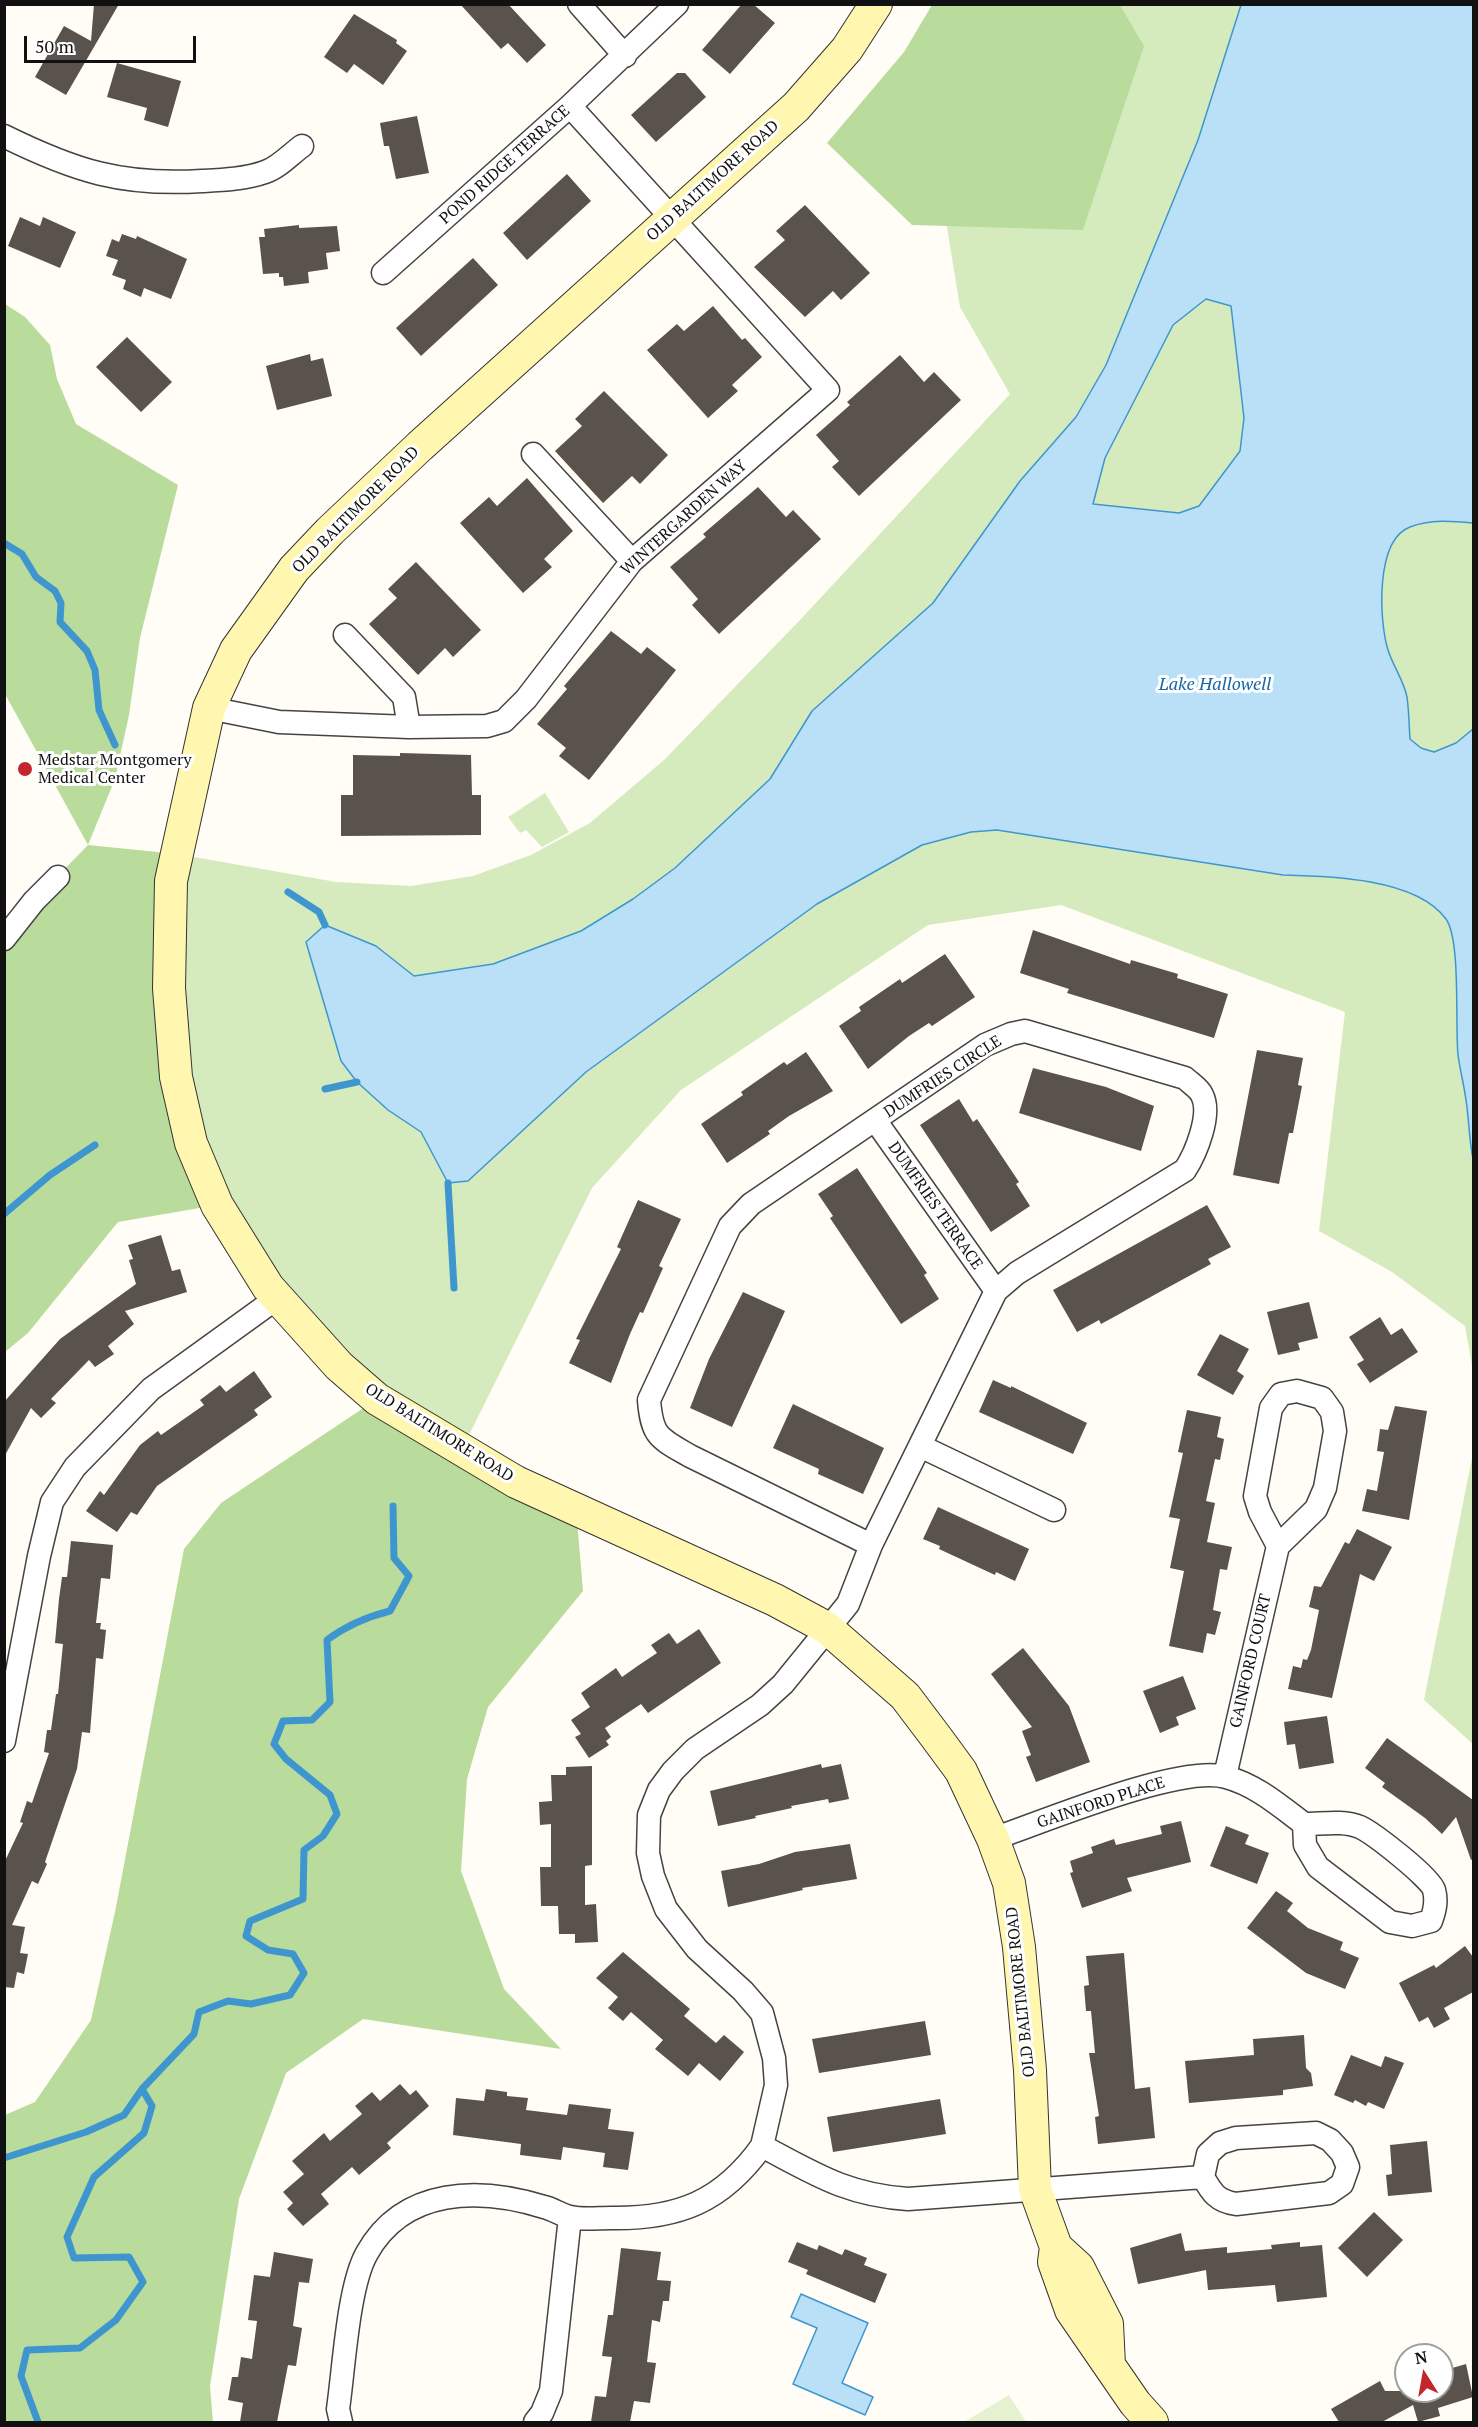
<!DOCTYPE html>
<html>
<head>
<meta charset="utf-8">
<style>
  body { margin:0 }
  #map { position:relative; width:1478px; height:2427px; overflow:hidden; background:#fffdf5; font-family:"PT Serif",serif }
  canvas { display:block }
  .frame { position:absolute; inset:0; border:6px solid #111; pointer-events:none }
  .north { position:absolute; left:1394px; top:2343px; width:60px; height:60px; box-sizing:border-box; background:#fff; border:2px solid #a0a0a0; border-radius:50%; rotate:349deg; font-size:16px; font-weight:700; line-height:24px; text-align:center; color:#111 }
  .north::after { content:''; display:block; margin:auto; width:21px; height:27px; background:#c4262e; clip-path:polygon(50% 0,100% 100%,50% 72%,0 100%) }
  .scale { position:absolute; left:24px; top:36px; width:172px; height:27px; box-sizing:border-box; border:3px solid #111; border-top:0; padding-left:8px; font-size:18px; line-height:21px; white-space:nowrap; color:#111; -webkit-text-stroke:4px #fff; paint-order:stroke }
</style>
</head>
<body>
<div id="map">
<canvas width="1478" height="2427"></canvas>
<div class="frame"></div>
<div class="north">N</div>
<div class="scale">50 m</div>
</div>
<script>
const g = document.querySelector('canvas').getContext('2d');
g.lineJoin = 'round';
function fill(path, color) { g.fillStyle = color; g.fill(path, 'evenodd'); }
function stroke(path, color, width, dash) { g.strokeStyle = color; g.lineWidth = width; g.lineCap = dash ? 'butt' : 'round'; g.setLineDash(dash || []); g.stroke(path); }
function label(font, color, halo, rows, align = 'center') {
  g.font = font + ' "PT Serif",serif'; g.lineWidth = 6; g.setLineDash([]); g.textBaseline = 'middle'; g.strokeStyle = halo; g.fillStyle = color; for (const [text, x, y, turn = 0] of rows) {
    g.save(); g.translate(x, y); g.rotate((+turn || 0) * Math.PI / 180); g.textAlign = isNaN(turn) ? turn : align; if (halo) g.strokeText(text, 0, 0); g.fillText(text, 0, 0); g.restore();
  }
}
fill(new Path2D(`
  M 1095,5 L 1473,5 L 1473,1371 L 1465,1326 L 1392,1272 L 1319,1231 L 1345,1012 L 1061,905 L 928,925 L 681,1090 L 592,1188 L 462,1449 L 339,1366 L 191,1143 L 177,854 L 336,882 L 411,886 L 473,876 L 531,855 L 590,823 L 664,760 L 800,620 L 1010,394 L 960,307 L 942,197 Z
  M 545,793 L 569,832 L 542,847 L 526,830 L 520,833 L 508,817 Z
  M 1473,1453 L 1473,1744 L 1424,1700 Z`), '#d5ebbd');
fill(new Path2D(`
  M 932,5 L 1120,5 L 1144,46 L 1083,230 L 912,225 L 827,143 L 904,52 Z
  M 5,304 L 25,317 L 50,345 L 57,379 L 76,424 L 178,485 L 140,638 L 129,715 L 115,779 L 88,845 L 177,854 L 169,988 L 217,1205 L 118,1222 L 28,1333 L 5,1352 L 5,930 L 88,845 L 5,694 Z
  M 377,1399 L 576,1509 L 583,1591 L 488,1707 L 467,1779 L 461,1871 L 504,1989 L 561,2049 L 363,2019 L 286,2073 L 239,2199 L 210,2386 L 213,2422 L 5,2422 L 5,2115 L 35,2102 L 91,2020 L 115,1912 L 184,1549 L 221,1503 Z`), '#b9dc9c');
fill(new Path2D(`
  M 1009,2395 L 1026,2422 L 964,2422 Z`), '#e6f2cf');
const water = new Path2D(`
  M 1241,5 L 1473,5 L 1473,523 C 1453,521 1430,519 1410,527 C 1375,540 1379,621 1388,650 C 1393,666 1404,681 1407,697 C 1409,711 1409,725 1410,739 L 1421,748 L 1434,752 L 1456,743 L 1473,729 L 1473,1159 C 1469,1139 1469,1119 1466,1100 C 1464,1085 1460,1070 1458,1055 C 1455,1025 1461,940 1446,919 C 1416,878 1329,876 1283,875 L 997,830 L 971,832 L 922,845 L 817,904 L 586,1072 L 468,1181 L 448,1183 L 421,1132 L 388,1110 L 357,1082 L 341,1061 L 306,942 L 325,925 L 376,946 L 414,976 L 493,964 L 581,931 L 633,899 L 675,868 L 770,779 L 812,711 L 933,603 L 1020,481 L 1076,417 L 1106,365 L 1198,140 ZM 1206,299 L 1231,306 L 1244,418 L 1240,451 L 1199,506 L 1179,513 L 1093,504 L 1105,458 L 1173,325 Z
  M 801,2294 L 868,2323 L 842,2383 L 873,2397 L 865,2415 L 793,2384 L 817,2328 L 791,2317 Z`);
fill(water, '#b9e0f7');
stroke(water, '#3f96cf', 1.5);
stroke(new Path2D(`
  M 4,543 L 22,554 L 36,577 L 55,591 L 61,603 L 60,622 L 87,651 L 95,670 L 99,710 L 115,745
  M 288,892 L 319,912 L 325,925
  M 325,1089 L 357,1082
  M 448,1183 L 454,1288
  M 4,1214 L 50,1175 L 95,1145
  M 4,2158 L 86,2132 L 124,2115 L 142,2089
  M 38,2422 L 21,2376 L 27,2350 L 80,2348 L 116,2320 L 143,2282 L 129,2257 L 74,2258 L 67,2237 L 94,2177 L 144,2133 L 152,2106 L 142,2089 L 194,2034 L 199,2012 L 228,2001 L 251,2004 L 290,1995 L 304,1973 L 293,1954 L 268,1950 L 246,1936 L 250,1921 L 303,1899 L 304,1850 L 323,1836 L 337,1814 L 330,1795 L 286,1759 L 274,1744 L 283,1721 L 312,1720 L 330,1702 L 327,1640 C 347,1625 366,1617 390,1611 L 409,1576 L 394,1558 L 393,1506`), '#3f96cf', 7);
fill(new Path2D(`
  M 94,4 L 119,4 L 66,95 L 35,77 L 64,26 L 91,41 Z
  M 460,4 L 508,4 L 546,45 L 527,63 L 508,43 L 501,49 Z
  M 742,4 L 753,4 L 775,23 L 730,74 L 702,50 Z
  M 354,14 L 397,40 L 396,43 L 407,51 L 383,85 L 354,64 L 347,73 L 324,57 Z
  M 117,63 L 181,81 L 168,127 L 144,120 L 147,108 L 107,97 Z
  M 677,73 L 685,73 L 706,97 L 656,142 L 631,115 Z
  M 417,116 L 429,173 L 396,179 L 389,146 L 384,146 L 380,123 Z
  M 567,174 L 591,201 L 527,260 L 503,233 Z
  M 805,205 L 870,273 L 841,300 L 833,291 L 805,317 L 754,267 L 785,240 L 776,231 Z
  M 20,217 L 40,226 L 43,217 L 76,232 L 60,268 L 8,246 Z
  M 299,225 L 299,228 L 337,226 L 340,251 L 326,253 L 328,269 L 308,272 L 309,283 L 284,286 L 283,277 L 279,277 L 279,273 L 263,274 L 259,237 L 265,237 L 264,229 Z
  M 122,234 L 136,239 L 137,236 L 187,259 L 171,299 L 144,288 L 141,297 L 123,289 L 126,280 L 112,275 L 118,260 L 106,256 L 112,239 L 119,242 Z
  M 473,258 L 498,285 L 421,356 L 396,328 Z
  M 713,306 L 742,340 L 745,338 L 762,357 L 732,385 L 738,391 L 708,418 L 647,350 L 677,324 L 684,331 Z
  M 127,337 L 172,382 L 141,412 L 96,367 Z
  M 310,354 L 311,361 L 323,358 L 332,396 L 277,410 L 266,366 Z
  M 900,355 L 924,382 L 934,372 L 961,400 L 859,496 L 832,467 L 839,461 L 816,435 L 850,405 L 847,402 Z
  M 604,391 L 668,455 L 640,484 L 632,476 L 603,503 L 555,451 L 582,426 L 575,419 Z
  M 527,478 L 573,531 L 544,559 L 552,567 L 523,593 L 460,523 L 489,497 L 497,506 Z
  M 758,487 L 786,517 L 793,510 L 821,539 L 719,634 L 692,605 L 698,599 L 670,567 L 706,537 L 703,534 Z
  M 416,562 L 481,630 L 453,657 L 445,648 L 418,675 L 369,624 L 397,598 L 388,589 Z
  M 611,631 L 641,654 L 647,647 L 676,670 L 589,780 L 559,756 L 566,748 L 537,724 L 567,689 L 564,686 Z
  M 400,753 L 471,755 L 472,795 L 481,795 L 481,835 L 341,836 L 341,795 L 353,795 L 353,755 L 400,756 Z
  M 1033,930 L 1130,964 L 1131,960 L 1178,974 L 1177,978 L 1228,994 L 1214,1038 L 1067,993 L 1069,989 L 1020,973 Z
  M 945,954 L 975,997 L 932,1026 L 929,1023 L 909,1036 L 868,1069 L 839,1026 L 861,1011 L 859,1007 L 900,979 L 902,983 Z
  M 1257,1050 L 1303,1058 L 1298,1085 L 1302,1086 L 1293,1133 L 1289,1133 L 1279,1184 L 1233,1175 Z
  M 806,1052 L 833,1091 L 789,1116 L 768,1131 L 770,1134 L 727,1163 L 701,1124 L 743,1095 L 741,1092 L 784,1062 L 787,1065 Z
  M 1033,1068 L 1106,1087 L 1154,1106 L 1141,1151 L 1019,1113 Z
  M 959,1099 L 973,1122 L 977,1119 L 1019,1182 L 1016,1184 L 1030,1206 L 991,1232 L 920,1125 Z
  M 857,1168 L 927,1273 L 924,1275 L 939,1299 L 901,1324 L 830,1218 L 833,1216 L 818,1194 Z
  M 638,1200 L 681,1219 L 659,1266 L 663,1268 L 643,1313 L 640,1312 L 630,1334 L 611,1383 L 569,1363 L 580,1340 L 576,1339 L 621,1249 L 617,1247 Z
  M 1207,1205 L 1231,1247 L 1208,1259 L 1211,1264 L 1101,1324 L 1099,1320 L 1077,1332 L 1053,1290 Z
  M 161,1235 L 172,1271 L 180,1269 L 187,1292 L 125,1311 L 134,1324 L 108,1346 L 114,1354 L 95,1367 L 89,1360 L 51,1399 L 56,1403 L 41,1418 L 31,1408 L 4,1457 L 4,1402 L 60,1339 L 136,1284 L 129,1260 L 133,1259 L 128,1245 Z
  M 743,1292 L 785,1311 L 732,1427 L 690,1408 L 709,1359 Z
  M 1309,1302 L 1318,1338 L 1298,1343 L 1300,1350 L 1278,1355 L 1267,1312 Z
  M 1380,1317 L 1391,1335 L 1402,1328 L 1418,1352 L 1370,1383 L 1357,1364 L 1364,1360 L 1349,1337 Z
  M 1220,1334 L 1249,1349 L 1237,1371 L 1244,1376 L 1233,1395 L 1197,1375 Z
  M 254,1371 L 272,1397 L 254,1410 L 258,1415 L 157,1486 L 137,1515 L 131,1512 L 117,1532 L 86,1511 L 100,1491 L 104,1495 L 140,1445 L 158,1431 L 161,1435 L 204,1405 L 200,1400 L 220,1385 L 226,1392 Z
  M 993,1380 L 1011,1388 L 1011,1386 L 1087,1423 L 1073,1454 L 979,1412 Z
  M 793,1404 L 884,1448 L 863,1494 L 818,1474 L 819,1469 L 773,1448 Z
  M 1395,1406 L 1427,1411 L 1409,1520 L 1362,1511 L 1367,1489 L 1377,1491 L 1384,1452 L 1377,1451 L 1380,1429 L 1388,1430 Z
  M 1187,1410 L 1221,1417 L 1217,1437 L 1224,1439 L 1220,1460 L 1215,1459 L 1206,1501 L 1215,1503 L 1207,1542 L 1232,1547 L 1227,1570 L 1220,1569 L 1213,1610 L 1221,1612 L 1215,1635 L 1207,1633 L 1203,1653 L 1169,1646 L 1184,1571 L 1170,1568 L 1180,1519 L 1169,1517 L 1183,1453 L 1178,1452 Z
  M 938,1507 L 1029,1549 L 1015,1581 L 996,1572 L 995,1575 L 939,1549 L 940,1546 L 923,1539 Z
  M 1357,1529 L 1392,1547 L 1374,1581 L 1360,1574 L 1332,1698 L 1288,1689 L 1293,1666 L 1301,1668 L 1303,1659 L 1307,1660 L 1311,1650 L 1319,1610 L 1309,1607 L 1314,1586 L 1321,1587 L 1345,1542 L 1349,1544 Z
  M 71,1541 L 113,1545 L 110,1579 L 101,1578 L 96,1623 L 101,1623 L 100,1629 L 106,1630 L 103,1659 L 96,1658 L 90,1733 L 82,1732 L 77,1769 L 45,1862 L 47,1864 L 38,1884 L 32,1881 L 12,1925 L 25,1927 L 20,1953 L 28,1954 L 24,1974 L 17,1972 L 14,1988 L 4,1987 L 4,1863 L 23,1823 L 20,1822 L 27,1801 L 32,1803 L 49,1753 L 44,1752 L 47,1730 L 51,1730 L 56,1694 L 58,1694 L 63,1644 L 55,1643 L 59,1599 L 62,1577 L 67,1577 Z
  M 699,1629 L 721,1663 L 648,1713 L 641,1704 L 605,1728 L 611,1737 L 606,1741 L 609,1745 L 589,1758 L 575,1737 L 581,1734 L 571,1720 L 590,1707 L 581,1693 L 616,1668 L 622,1677 L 639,1665 L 657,1653 L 651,1645 L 669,1633 L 677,1644 Z
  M 1023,1648 L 1069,1706 L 1090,1762 L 1036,1782 L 1026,1757 L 1031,1755 L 1022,1731 L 1032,1727 L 991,1674 Z
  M 1183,1676 L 1196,1709 L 1176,1717 L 1179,1725 L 1160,1733 L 1143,1691 Z
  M 1327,1716 L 1334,1763 L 1299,1769 L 1295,1744 L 1287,1745 L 1284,1722 Z
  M 1387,1738 L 1473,1800 L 1473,1859 L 1471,1860 L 1456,1817 L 1442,1834 L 1425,1818 L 1382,1787 L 1385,1783 L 1365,1768 Z
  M 821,1764 L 822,1768 L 841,1764 L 849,1799 L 829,1803 L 828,1799 L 791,1806 L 792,1808 L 755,1816 L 756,1818 L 718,1826 L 710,1791 Z
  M 592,1766 L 592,1865 L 585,1866 L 585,1905 L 596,1904 L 598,1942 L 575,1943 L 575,1934 L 559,1934 L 558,1906 L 541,1906 L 540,1867 L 551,1867 L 551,1824 L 540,1825 L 539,1802 L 552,1801 L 551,1775 L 566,1775 L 566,1767 Z
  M 1181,1821 L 1191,1862 L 1127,1878 L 1132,1891 L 1082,1908 L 1070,1873 L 1073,1872 L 1070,1861 L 1093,1853 L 1091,1847 L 1114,1839 L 1116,1845 L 1162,1834 L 1160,1826 Z
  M 1226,1826 L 1249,1835 L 1245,1844 L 1269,1853 L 1257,1884 L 1210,1866 Z
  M 850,1844 L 857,1879 L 802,1888 L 803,1890 L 728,1907 L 721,1871 L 759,1864 L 795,1852 Z
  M 1276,1891 L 1293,1903 L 1287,1911 L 1308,1928 L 1343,1942 L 1340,1950 L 1359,1958 L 1345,1989 L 1306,1973 L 1247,1928 Z
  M 1465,1946 L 1473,1957 L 1473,1992 L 1444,2008 L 1450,2019 L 1434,2028 L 1428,2017 L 1419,2022 L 1399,1983 L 1434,1965 L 1436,1968 Z
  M 623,1952 L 690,2009 L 684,2016 L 716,2043 L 724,2035 L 744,2052 L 720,2081 L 699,2063 L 688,2076 L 655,2049 L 663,2040 L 631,2012 L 623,2021 L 608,2008 L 618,1997 L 596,1978 Z
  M 1124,1953 L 1135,2089 L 1150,2087 L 1155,2138 L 1098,2144 L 1095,2117 L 1099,2116 L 1089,2053 L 1095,2053 L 1091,2011 L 1086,2011 L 1084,1986 L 1089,1985 L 1086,1956 Z
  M 925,2021 L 931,2055 L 819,2073 L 812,2039 Z
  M 1304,2035 L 1306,2068 L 1311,2073 L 1313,2086 L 1283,2090 L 1283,2095 L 1189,2103 L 1185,2061 L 1254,2055 L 1253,2039 Z
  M 1351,2055 L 1381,2067 L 1385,2056 L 1404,2063 L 1384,2109 L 1368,2102 L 1366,2106 L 1355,2100 L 1353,2103 L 1334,2095 Z
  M 400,2084 L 410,2095 L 416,2090 L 429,2106 L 387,2143 L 391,2148 L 359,2175 L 352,2167 L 321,2194 L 329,2204 L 303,2226 L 287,2209 L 293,2203 L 283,2192 L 304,2174 L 292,2161 L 324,2133 L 330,2141 L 362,2114 L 355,2106 L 372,2092 L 380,2101 Z
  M 486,2089 L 507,2092 L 507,2096 L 528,2098 L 526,2110 L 567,2115 L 569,2104 L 611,2109 L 608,2129 L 634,2132 L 628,2170 L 603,2167 L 605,2153 L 563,2147 L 561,2160 L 520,2155 L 521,2144 L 453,2135 L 456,2098 L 484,2101 Z
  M 940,2099 L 946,2134 L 833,2152 L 827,2117 Z
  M 1427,2141 L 1432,2192 L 1388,2196 L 1386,2175 L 1392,2174 L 1390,2145 Z
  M 1374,2212 L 1403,2240 L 1367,2277 L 1338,2248 Z
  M 1181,2233 L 1185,2251 L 1227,2247 L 1227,2253 L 1272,2249 L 1271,2245 L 1300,2242 L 1300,2247 L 1322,2245 L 1327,2297 L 1277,2302 L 1275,2285 L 1208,2290 L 1206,2270 L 1138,2284 L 1130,2248 Z
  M 797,2242 L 817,2250 L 819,2245 L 842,2255 L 845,2249 L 867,2258 L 864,2265 L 887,2274 L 875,2303 L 806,2274 L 808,2270 L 788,2262 Z
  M 621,2248 L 661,2252 L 657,2280 L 671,2281 L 669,2301 L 663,2301 L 660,2322 L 652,2320 L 647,2362 L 656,2363 L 650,2403 L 634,2401 L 630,2422 L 591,2422 L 595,2396 L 606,2397 L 612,2357 L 602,2356 L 608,2315 L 613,2315 Z
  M 274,2252 L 313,2259 L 309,2283 L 299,2282 L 293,2326 L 302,2328 L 296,2366 L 288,2365 L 277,2422 L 240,2422 L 243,2403 L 228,2400 L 232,2377 L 238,2377 L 241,2357 L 252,2359 L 257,2321 L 248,2320 L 254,2275 L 270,2277 Z
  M 1466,2364 L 1473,2397 L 1438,2408 L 1440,2416 L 1418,2422 L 1413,2405 L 1382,2422 L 1339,2422 L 1331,2409 L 1380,2381 L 1385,2391 L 1442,2391 L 1442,2371 Z`), '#5a524d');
const street = new Path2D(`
  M 579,4 L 625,56
  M 4,136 C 75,171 122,186 202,181 C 222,180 246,179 265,172 C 278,168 291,154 302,146
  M 383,273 L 570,106 L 677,4
  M 533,454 L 632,561
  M 345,635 L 404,697 L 409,727
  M 209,708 L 279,722 L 409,727 L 487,726 L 504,721 L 526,699 L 632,561 L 828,390 L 570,106
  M 4,939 L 34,901 L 58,877
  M 875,1120 L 996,1291
  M 920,1446 L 1054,1510
  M 4,1741 L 39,1556 L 52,1502 L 75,1467 L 151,1389 L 277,1298
  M 1225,1776 L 1278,1546 L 1316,1509 L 1325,1488 L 1335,1431 L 1332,1412 L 1322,1398 L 1297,1391 L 1281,1394 L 1271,1408 L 1255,1496 L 1260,1512 L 1278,1546
  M 993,1839 C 1042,1822 1181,1764 1226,1777 C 1256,1785 1280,1806 1304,1824 L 1305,1845 L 1318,1867 L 1390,1922 L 1412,1926 L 1431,1921 C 1435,1910 1437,1901 1434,1890 C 1430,1877 1373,1833 1360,1827 C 1343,1820 1322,1824 1304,1824
  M 762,2146 L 776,2085 L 774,2058 L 762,2013 L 743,1991 L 697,1949 L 666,1909 L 653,1876 L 648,1853 L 649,1815 L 659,1790 L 673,1771 L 695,1749 L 760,1705 L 783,1684 L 848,1604 L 871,1545 L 996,1291 L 1017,1273 L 1185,1170 C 1196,1153 1212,1114 1202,1095 C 1199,1088 1190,1083 1185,1078 L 1025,1031 L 1011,1034 L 985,1045 L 751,1204 L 730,1226 L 649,1400 C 652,1437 659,1438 690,1456 L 871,1545
  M 341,2422 L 338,2409 C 344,2368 348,2286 367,2253 C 404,2187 480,2187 544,2207 C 553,2209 561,2215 570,2217 C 582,2220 598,2218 611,2218 C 678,2219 722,2202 762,2146 C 815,2174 847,2195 908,2199 L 1203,2177 C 1212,2193 1217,2201 1236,2204 L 1329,2193 L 1342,2184 L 1348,2167 L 1342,2153 L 1330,2140 L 1316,2133 L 1236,2138 L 1220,2143 L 1208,2154 L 1203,2177
  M 535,2422 L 542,2413 L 551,2391 L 570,2217`);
const secondary = new Path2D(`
  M 876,4 L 847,49 L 796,107 L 420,446 L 330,531 L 294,569 L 236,650 L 209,708 L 171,881 L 169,988 L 176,1077 L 191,1143 L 217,1205 L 268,1287 L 339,1366 L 377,1399 L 516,1482 L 775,1600 L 827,1628 L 905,1696 L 936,1737 L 961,1771 L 993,1839 L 1009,1883 L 1019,1947 L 1030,2070 L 1035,2189 L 1056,2247 L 1054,2262 L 1071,2310 L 1135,2403 L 1152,2422
  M 1056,2247 L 1078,2267 L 1107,2324 L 1109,2365`);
stroke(street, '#444', 25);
stroke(secondary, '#333', 34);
stroke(street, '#fff', 22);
stroke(secondary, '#fff6b0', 32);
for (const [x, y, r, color] of [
  [25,769,8,"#c4262e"]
]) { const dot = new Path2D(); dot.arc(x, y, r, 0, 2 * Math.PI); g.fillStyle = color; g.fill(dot); stroke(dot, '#fff', 2); }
label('16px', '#111', '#fff', [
  ["POND RIDGE TERRACE",505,165,-42],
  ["OLD BALTIMORE ROAD",713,181,-42],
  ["OLD BALTIMORE ROAD",356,510,-45],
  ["WINTERGARDEN WAY",684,518,-42],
  ["DUMFRIES CIRCLE",943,1077,-33],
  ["DUMFRIES TERRACE",935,1206,55],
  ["OLD BALTIMORE ROAD",439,1433,32],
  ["GAINFORD COURT",1251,1661,-77],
  ["GAINFORD PLACE",1101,1803,-18],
  ["OLD BALTIMORE ROAD",1021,1992,-96]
]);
label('16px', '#111', '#fff', [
  ["Medstar Montgomery",38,760],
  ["Medical Center",38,778]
], 'left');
label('italic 18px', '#1768a6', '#fff', [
  ["Lake Hallowell",1215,685]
]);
</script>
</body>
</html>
